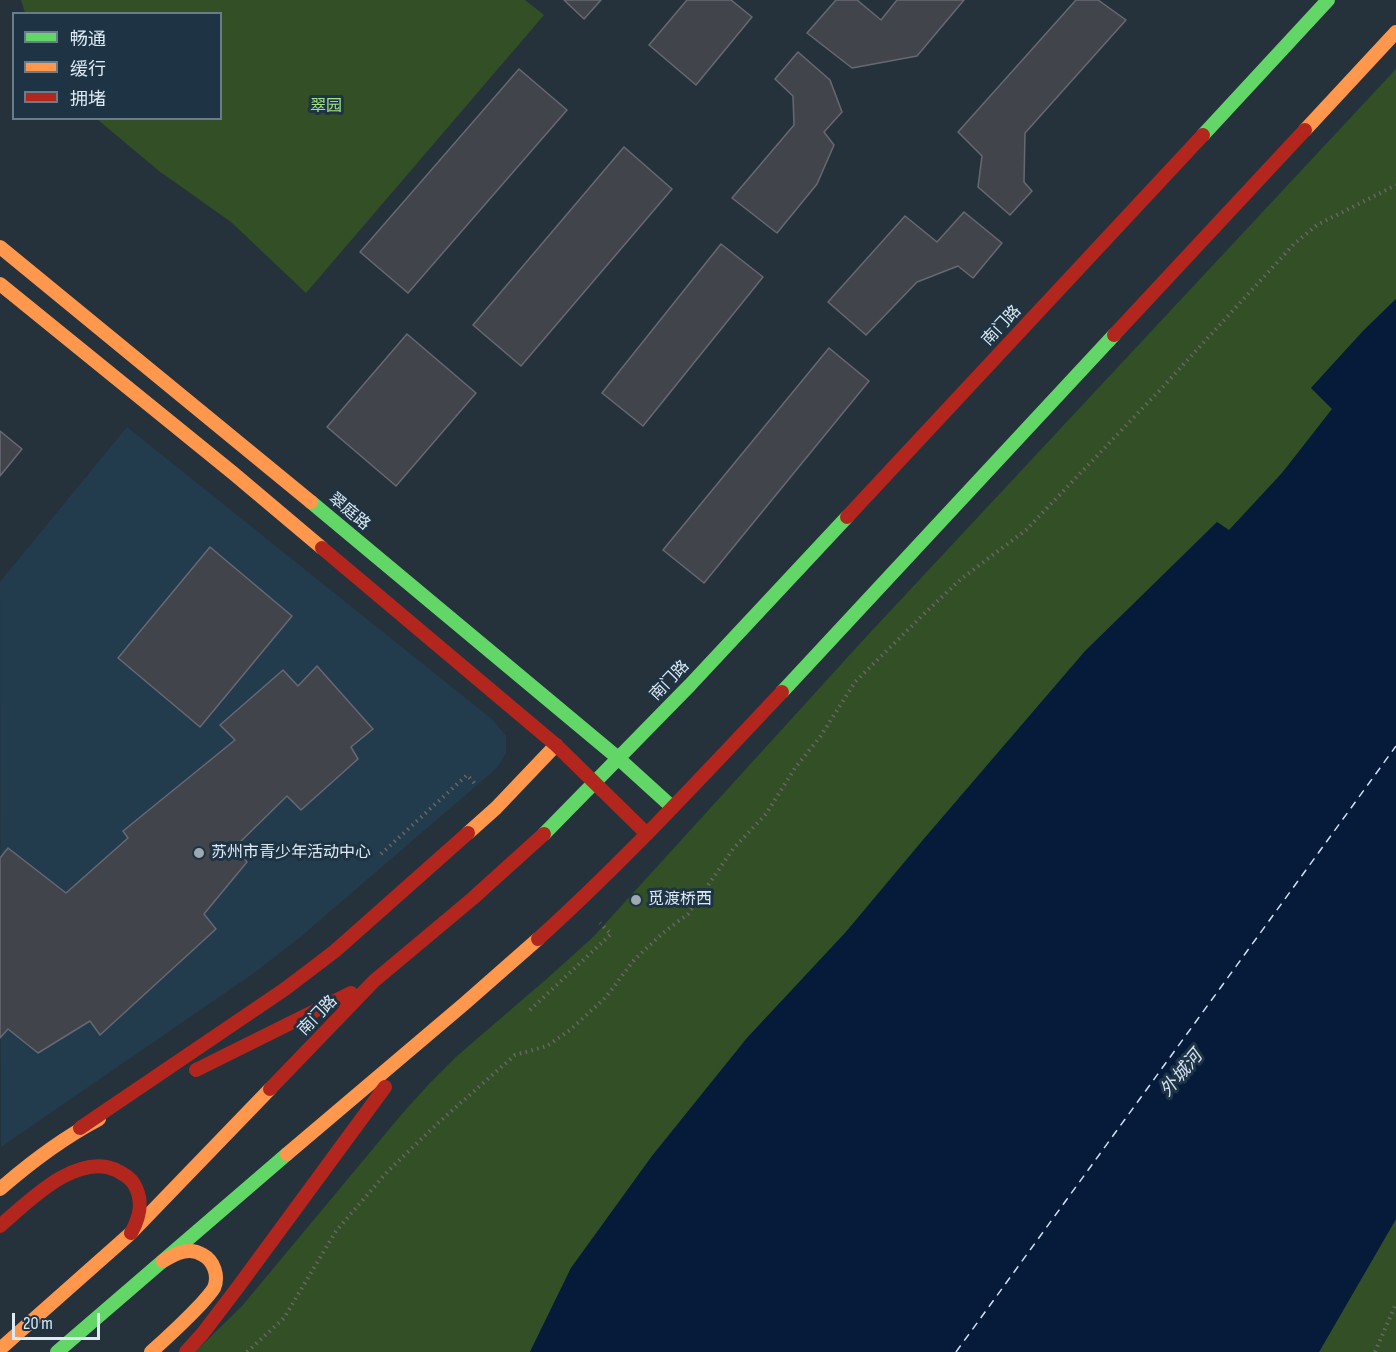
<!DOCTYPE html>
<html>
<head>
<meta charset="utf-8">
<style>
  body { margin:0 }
  #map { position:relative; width:1396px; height:1352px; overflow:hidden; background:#26323b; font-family:"Sofia Sans Condensed","Noto Sans SC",sans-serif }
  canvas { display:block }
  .legend { position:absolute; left:12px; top:12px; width:210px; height:108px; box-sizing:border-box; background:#1e3343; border:2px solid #6a7c8a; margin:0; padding:8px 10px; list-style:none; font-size:18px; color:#ddeaf4 }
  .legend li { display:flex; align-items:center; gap:12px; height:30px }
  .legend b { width:30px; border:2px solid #6a7c8a }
  .scale { position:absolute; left:12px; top:1313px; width:88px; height:27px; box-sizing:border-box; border:3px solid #ddeaf4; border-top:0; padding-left:8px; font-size:18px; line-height:21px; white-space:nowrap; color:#ddeaf4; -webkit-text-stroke:4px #1e3343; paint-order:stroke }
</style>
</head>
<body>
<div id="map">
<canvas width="1396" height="1352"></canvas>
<ul class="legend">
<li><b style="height:8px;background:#63d668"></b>畅通</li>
<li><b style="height:8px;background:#ff974d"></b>缓行</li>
<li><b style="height:8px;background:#b3261e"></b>拥堵</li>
</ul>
<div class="scale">20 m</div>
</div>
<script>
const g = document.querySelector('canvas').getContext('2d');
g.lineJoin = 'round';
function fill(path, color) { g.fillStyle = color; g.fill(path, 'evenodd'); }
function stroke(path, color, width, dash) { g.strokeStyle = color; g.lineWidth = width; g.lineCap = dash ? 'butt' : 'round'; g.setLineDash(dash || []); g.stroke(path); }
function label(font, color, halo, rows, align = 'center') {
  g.font = font + ' "Sofia Sans Condensed","Noto Sans SC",sans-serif'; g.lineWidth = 6; g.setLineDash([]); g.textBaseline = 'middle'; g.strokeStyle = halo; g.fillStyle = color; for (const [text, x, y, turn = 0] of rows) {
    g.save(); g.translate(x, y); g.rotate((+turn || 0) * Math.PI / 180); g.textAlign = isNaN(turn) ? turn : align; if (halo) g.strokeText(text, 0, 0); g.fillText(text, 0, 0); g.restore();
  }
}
fill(new Path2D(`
  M 127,427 L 493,720 L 506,736 L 506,753 L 497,768 L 298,939 L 254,973 L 1,1147 L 0,582 Z`), '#223b4d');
fill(new Path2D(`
  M 21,0 L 525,0 L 544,15 L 306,293 L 231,222 L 159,171 L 97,119 L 220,118 L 220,14 L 25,13 Z
  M 1396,69 L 1396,299 L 1364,330 L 1311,388 L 1333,409 L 1282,473 L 1229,531 L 1217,522 L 845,933 L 747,1038 L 652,1156 L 571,1268 L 530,1352 L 195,1352 L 242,1306 L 401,1115 L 429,1084 L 457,1056 L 550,976 L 593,937 L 866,637 Z
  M 1396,1219 L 1396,1352 L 1319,1352 Z`), '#324f26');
fill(new Path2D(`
  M 1396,299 L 1396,1219 L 1319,1352 L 530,1352 L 571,1268 L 652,1156 L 747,1038 L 845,933 L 922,841 L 1085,651 L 1217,522 L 1229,530 L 1282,473 L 1332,409 L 1311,388 L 1364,330 Z`), '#051b39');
stroke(new Path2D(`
  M 956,1352 L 1396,746`), '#d2e0f2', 1.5, [8, 6]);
const building = new Path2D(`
  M 564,0 L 601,0 L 584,19 Z
  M 687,0 L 731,0 L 752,17 L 696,85 L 649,45 Z
  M 836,0 L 857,0 L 881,20 L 897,0 L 964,0 L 917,56 L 852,68 L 807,33 Z
  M 1076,0 L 1098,0 L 1126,20 L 1025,133 L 1024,182 L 1032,191 L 1010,215 L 978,187 L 982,156 L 958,132 Z
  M 798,52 L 830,80 L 842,112 L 824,132 L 834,145 L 817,184 L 777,233 L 732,198 L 794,125 L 793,96 L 775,79 Z
  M 519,69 L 567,110 L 408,293 L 360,252 Z
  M 624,147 L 672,189 L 521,366 L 473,325 Z
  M 964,212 L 1002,243 L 973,278 L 958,266 L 917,282 L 866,335 L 828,302 L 905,216 L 937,242 Z
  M 721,244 L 763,277 L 643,426 L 602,393 Z
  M 407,334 L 476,393 L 396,486 L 327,427 Z
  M 829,348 L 869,381 L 704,583 L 663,550 Z
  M 0,431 L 22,449 L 0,476 Z
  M 210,547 L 292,616 L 200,727 L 118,658 Z
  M 317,666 L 373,729 L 351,747 L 358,759 L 301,810 L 287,796 L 235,847 L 247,862 L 204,914 L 216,929 L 100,1035 L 90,1021 L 38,1053 L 8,1029 L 0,1038 L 0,858 L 8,848 L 66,893 L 128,838 L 123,831 L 235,740 L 220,725 L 283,670 L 298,686 Z`);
fill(building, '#42444c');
stroke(building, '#676972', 1.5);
stroke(new Path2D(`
  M 381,854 L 467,775 L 476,785
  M 530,1010 L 611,934 L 600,923
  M 247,1352 L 284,1318 L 336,1231 L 387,1172 L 438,1123 L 515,1055 L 547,1046 L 570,1030 L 606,997 L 634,960 L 663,933 L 688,914 L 733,849 L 766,814 L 795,768 L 820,737 L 855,682 L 927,611 L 961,579 L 1026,530 L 1160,390 L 1294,244 L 1317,225 L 1396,185
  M 1375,1352 L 1396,1304`), '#686666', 4, [1.5, 4.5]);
stroke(new Path2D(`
  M 1203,135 L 1328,0
  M 311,502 L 618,758 L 672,807
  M 782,692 L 1114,335
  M 544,834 L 690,685 L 847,517
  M 57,1352 L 287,1154`), '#63d668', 14);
stroke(new Path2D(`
  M 1305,130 L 1396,32
  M 0,247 L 311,502
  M 0,284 L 233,473 L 322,548
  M 468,833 L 496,808 L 556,745
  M 287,1154 L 464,1004 L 538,939
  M 0,1189 C 31,1162 63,1138 99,1119
  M 0,1349 L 131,1233 L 270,1089
  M 151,1352 C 169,1336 186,1320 202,1303 C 206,1298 211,1293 214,1288 C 219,1276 214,1261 203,1255 C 189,1246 175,1254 163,1261`), '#ff974d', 14);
stroke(new Path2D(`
  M 1114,335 L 1305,130
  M 847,517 L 1203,135
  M 322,548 L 556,745 L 647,834
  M 538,939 C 624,861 703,776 782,692
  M 196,1070 L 351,993
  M 270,1089 L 374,981 L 472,899 L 544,834
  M 80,1128 L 285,989 L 335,951 L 468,833
  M 0,1226 C 28,1202 76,1152 116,1170 C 123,1174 130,1177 134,1184 C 144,1201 140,1217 131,1233
  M 186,1352 L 203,1333 L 238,1287 L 385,1087`), '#b3261e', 14);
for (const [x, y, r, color] of [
  [199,853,6,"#9daab3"],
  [636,900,6,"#9daab3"]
]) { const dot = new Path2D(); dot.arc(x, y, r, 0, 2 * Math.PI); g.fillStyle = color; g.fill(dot); stroke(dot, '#1e3343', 2); }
label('16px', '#a1e482', '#1e3343', [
  ["翠园",326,107]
]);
label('16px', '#ddeaf4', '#1e3343', [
  ["南门路",1002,326,-47],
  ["翠庭路",349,512,40],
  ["南门路",670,681,-46],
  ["南门路",318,1016,-46]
]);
label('16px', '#ddeaf4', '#1e3343', [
  ["苏州市青少年活动中心",211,853],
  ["觅渡桥西",648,900]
], 'left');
label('italic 18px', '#d2e0f2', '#1e3343', [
  ["外城河",1182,1074,-50]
]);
</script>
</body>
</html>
